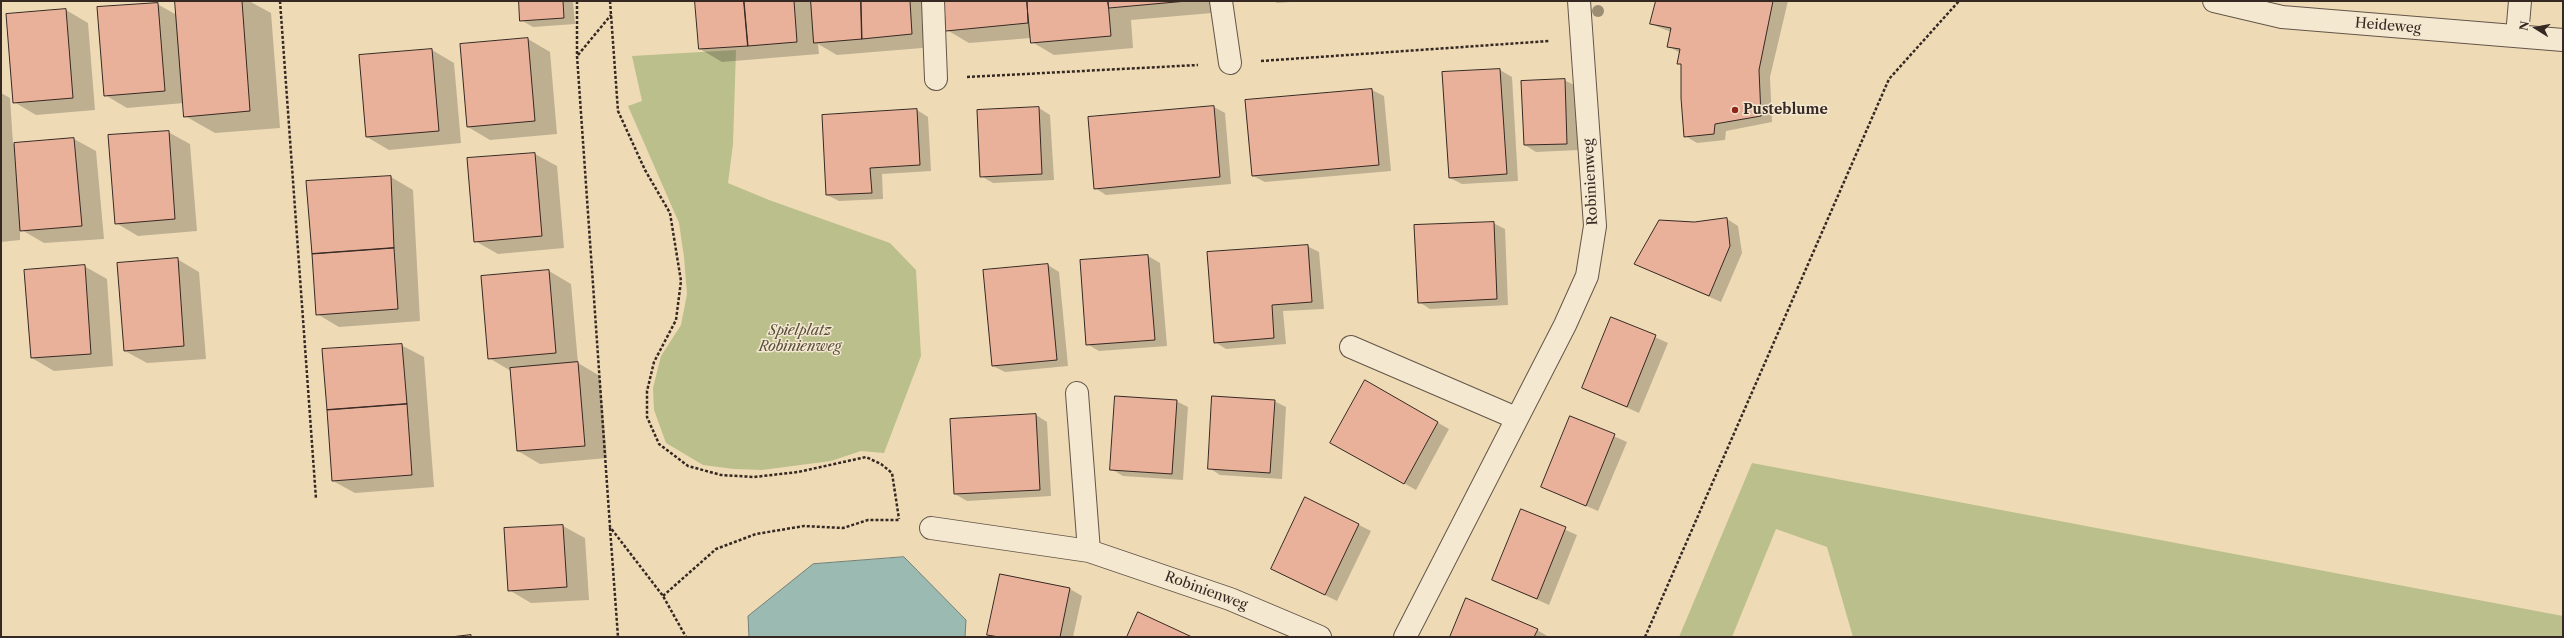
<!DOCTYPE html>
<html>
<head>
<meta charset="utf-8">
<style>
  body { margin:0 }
  #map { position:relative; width:2564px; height:638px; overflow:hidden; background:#eedbb6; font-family:"Libre Caslon Text",serif }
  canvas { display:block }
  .frame { position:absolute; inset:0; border:2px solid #362823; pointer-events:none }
  .north { position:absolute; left:2516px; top:8px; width:40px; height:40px; -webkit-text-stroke:3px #f4e8d0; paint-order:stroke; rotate:281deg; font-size:11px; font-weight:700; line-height:16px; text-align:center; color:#362823 }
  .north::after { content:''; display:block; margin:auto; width:14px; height:18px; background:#362823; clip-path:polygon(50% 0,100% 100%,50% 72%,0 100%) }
</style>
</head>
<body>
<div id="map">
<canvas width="2564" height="638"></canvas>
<div class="frame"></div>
<div class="north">N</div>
</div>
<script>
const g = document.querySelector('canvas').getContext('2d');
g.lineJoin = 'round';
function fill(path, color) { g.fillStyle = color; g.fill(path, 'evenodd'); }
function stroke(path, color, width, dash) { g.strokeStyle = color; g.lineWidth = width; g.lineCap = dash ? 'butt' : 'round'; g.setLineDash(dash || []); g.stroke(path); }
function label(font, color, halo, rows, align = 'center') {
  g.font = font + ' "Libre Caslon Text",serif'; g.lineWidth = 3; g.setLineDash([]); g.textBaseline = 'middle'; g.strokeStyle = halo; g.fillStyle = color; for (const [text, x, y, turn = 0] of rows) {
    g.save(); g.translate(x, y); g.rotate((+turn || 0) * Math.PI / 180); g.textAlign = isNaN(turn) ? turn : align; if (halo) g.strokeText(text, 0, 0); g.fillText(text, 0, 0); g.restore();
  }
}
fill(new Path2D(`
  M 736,50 L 733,144 L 728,183 L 769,200 L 890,243 L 916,270 L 921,356 L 884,453 L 861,451 L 831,461 L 762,470 L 734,469 L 703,465 L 666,443 L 654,410 L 653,388 L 661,356 L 681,325 L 687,294 L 684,257 L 679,223 L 628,106 L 642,101 L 632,56 Z
  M 1752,463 L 2563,616 L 2563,637 L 1853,637 L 1827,547 L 1776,529 L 1732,637 L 1679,637 Z`), '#bbbf8c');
const water = new Path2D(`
  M 904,557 L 966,620 L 965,637 L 749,637 L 748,616 L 813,564 Z`);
fill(water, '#9abab2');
stroke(water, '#728079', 1);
fill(new Path2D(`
  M 176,1 L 249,1 L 271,13 L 280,128 L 215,133 L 185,116 L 184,103 L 127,108 L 105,95 L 157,4 L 177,15 Z
  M 520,1 L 573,1 L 575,24 L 533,27 L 521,20 Z
  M 696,1 L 930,1 L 934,47 L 837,55 L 818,44 L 819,54 L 722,62 L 700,49 Z
  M 945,1 L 1211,1 L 1212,13 L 1131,20 L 1133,48 L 1054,55 L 1032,42 L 1031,38 L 969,43 L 947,30 Z
  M 1274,1 L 1304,1 L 1277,3 Z
  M 1657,1 L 1788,1 L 1770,77 L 1772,122 L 1726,131 L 1725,140 L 1697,143 L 1685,136 L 1682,65 L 1679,63 L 1680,53 L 1668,46 L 1671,32 L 1651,24 Z
  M 66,10 L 88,23 L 95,110 L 36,115 L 14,102 Z
  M 528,39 L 550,52 L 557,134 L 490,140 L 468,127 Z
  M 432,50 L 454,63 L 461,143 L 389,150 L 367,137 Z
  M 1500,70 L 1512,77 L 1518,181 L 1462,184 L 1450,178 Z
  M 1564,80 L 1576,86 L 1579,150 L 1536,152 L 1525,145 Z
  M 1372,90 L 1384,96 L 1391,171 L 1265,182 L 1253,176 L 1247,101 Z
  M 1,93 L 10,98 L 13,144 L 74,139 L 96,151 L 104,239 L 44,243 L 20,229 L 20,240 L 1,242 Z
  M 1214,107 L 1225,113 L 1231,184 L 1106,195 L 1095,188 Z
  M 1039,108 L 1050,115 L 1054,180 L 993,183 L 981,176 Z
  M 917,110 L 928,117 L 931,171 L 882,174 L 883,199 L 839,201 L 827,195 Z
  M 168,132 L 190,144 L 197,231 L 138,236 L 116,223 Z
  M 535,154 L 557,166 L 564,248 L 498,254 L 475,241 L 468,159 Z
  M 391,177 L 413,190 L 420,321 L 339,327 L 317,314 Z
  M 1727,219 L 1738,226 L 1742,253 L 1721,302 L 1635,264 L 1694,223 Z
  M 1493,223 L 1505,229 L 1508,305 L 1430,309 L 1419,302 Z
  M 1307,246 L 1319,252 L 1324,309 L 1283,311 L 1286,344 L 1226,349 L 1215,342 Z
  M 1148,256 L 1160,263 L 1167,346 L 1099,351 L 1087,344 L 1081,261 Z
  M 177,259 L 199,272 L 206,359 L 147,363 L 125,351 Z
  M 1048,265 L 1059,272 L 1068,366 L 1005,372 L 993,366 Z
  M 84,266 L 107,279 L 113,366 L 54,371 L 32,358 Z
  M 549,271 L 571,284 L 578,363 L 600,376 L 607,458 L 540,464 L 518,451 L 511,371 L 489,358 Z
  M 1612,318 L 1668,343 L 1639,413 L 1583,388 Z
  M 401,345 L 424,357 L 434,487 L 355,493 L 333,481 Z
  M 1366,382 L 1449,429 L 1416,490 L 1331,442 Z
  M 1176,401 L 1188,407 L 1183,480 L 1123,476 L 1111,469 Z
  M 1274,401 L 1286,407 L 1282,479 L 1220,475 L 1209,468 Z
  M 1036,415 L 1047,422 L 1051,496 L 967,501 L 955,494 Z
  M 1571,417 L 1627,442 L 1598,511 L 1542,487 Z
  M 1305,498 L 1371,531 L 1337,601 L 1284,575 Z
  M 1521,510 L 1577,535 L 1549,605 L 1493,580 Z
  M 563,526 L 585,538 L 589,600 L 531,603 L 509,590 Z
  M 1000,575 L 1070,589 L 1082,596 L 1073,637 L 993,637 L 988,634 Z
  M 1537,630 L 1549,637 L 1451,637 Z`), '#0003');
const building = new Path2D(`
  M 175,1 L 242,1 L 250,111 L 184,117 Z
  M 519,1 L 563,1 L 564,18 L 520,21 Z
  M 695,1 L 744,1 L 748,46 L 699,49 Z
  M 744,1 L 794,1 L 797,42 L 748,46 Z
  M 811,1 L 861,1 L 862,39 L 814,43 Z
  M 861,1 L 910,1 L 912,34 L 862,39 Z
  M 944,1 L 1027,1 L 1028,23 L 946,31 Z
  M 1027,1 L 1108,1 L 1111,36 L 1031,43 Z
  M 1108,1 L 1187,1 L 1109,8 Z
  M 1656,1 L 1773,1 L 1759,70 L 1761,116 L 1715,124 L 1714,134 L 1684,137 L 1681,98 L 1681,64 L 1677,64 L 1680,49 L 1667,47 L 1671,28 L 1650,24 Z
  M 158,3 L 165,91 L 104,96 L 97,7 Z
  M 66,9 L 73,98 L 13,103 L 6,14 Z
  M 528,38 L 535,121 L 467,127 L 460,44 Z
  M 432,49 L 439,131 L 366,137 L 359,55 Z
  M 1500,69 L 1507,174 L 1449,178 L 1442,72 Z
  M 1565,79 L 1567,144 L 1524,145 L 1521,81 Z
  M 1372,89 L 1379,165 L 1252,176 L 1245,100 Z
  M 1214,106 L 1220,177 L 1094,189 L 1088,117 Z
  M 1039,107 L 1042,174 L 980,177 L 977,110 Z
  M 917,109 L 920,165 L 870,168 L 872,193 L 826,195 L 822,115 Z
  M 169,131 L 175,219 L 115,224 L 108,135 Z
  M 74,138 L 82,226 L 20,231 L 14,143 Z
  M 535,153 L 542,236 L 474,242 L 467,158 Z
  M 391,176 L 394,248 L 312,254 L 306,181 Z
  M 1727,218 L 1730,246 L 1709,296 L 1634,264 L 1659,220 L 1694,222 Z
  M 1494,222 L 1497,299 L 1418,303 L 1414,225 Z
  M 1308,245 L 1312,302 L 1272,305 L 1274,338 L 1214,343 L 1207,252 Z
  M 394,248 L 398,309 L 316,315 L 312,254 Z
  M 1148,255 L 1155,340 L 1086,345 L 1080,260 Z
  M 178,258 L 184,346 L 124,351 L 117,263 Z
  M 1048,264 L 1057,360 L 992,366 L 983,270 Z
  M 85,265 L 91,354 L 31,358 L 24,270 Z
  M 549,270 L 556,353 L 488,359 L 481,276 Z
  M 1611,317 L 1656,335 L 1627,407 L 1582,388 Z
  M 402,344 L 407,404 L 327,410 L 322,349 Z
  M 578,362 L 585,446 L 517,451 L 510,368 Z
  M 1365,380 L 1438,422 L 1404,484 L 1330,443 Z
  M 1115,396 L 1177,400 L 1172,474 L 1110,470 Z
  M 1212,396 L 1275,400 L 1270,473 L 1208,469 Z
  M 407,404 L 412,475 L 332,481 L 327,410 Z
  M 1036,414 L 1040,490 L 954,494 L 950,419 Z
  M 1570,416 L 1615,434 L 1586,506 L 1541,487 Z
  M 1305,497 L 1359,524 L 1325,595 L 1271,569 Z
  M 1521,509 L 1566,527 L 1537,599 L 1492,580 Z
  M 563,525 L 567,587 L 508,591 L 504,528 Z
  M 1000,574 L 1070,588 L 1060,637 L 999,637 L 987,635 Z
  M 1466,598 L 1538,629 L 1534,637 L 1450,637 Z
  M 1138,612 L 1192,637 L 1127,637 Z
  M 471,635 L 471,637 L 451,637 Z`);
fill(building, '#e9b199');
stroke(building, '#362823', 1);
const minor = new Path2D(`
  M 933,1 L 936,79
  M 1221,1 L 1230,63
  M 2214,1 L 2282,17 L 2563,40
  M 2517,36 L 2520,1
  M 1351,347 L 1516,418
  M 1077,393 L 1089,551
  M 931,528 L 1089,551 L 1230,599 L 1320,637
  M 1405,637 L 1565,325 L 1587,276 L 1595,226 L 1579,1`);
stroke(minor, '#645548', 24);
stroke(new Path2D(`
  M 280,1 L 316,499
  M 577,1 L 577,56 L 610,527 L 663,596 L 686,637
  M 610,1 L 618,111 L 645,170 L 670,213 L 681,281 L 676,320 L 654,362 L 647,391 L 647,417 L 659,444 L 688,466 L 721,475 L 754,477 L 798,472 L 866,457 L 881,464 L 892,473 L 899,519
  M 578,55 L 611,15
  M 1261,61 L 1549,41
  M 967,77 L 1198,65
  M 610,528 L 618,637
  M 663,596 L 716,549 L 756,534 L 804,526 L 843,528 L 868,520 L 900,520
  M 1645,637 L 1889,79 L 1959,1`), '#362823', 2.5, [3, 2]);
stroke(minor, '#f4e8d0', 22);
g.fillStyle = '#9b8d73';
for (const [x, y] of [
  [1598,11]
]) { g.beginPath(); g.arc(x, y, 6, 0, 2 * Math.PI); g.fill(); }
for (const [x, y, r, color] of [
  [1735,110,4,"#8f2418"]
]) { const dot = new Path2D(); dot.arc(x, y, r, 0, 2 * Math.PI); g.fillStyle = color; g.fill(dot); stroke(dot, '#f4e8d0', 1.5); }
label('14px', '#362823', '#f4e8d0', [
  ["Heideweg",2388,26,5],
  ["Robinienweg",1591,182,-93],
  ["Robinienweg",1206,591,20]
]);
label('bold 14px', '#362823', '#f4e8d0', [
  ["Pusteblume",1743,110]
], 'left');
label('italic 14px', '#574e3d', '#f4e8d0', [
  ["Spielplatz",800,331],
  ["Robinienweg",800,347]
]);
</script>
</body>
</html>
